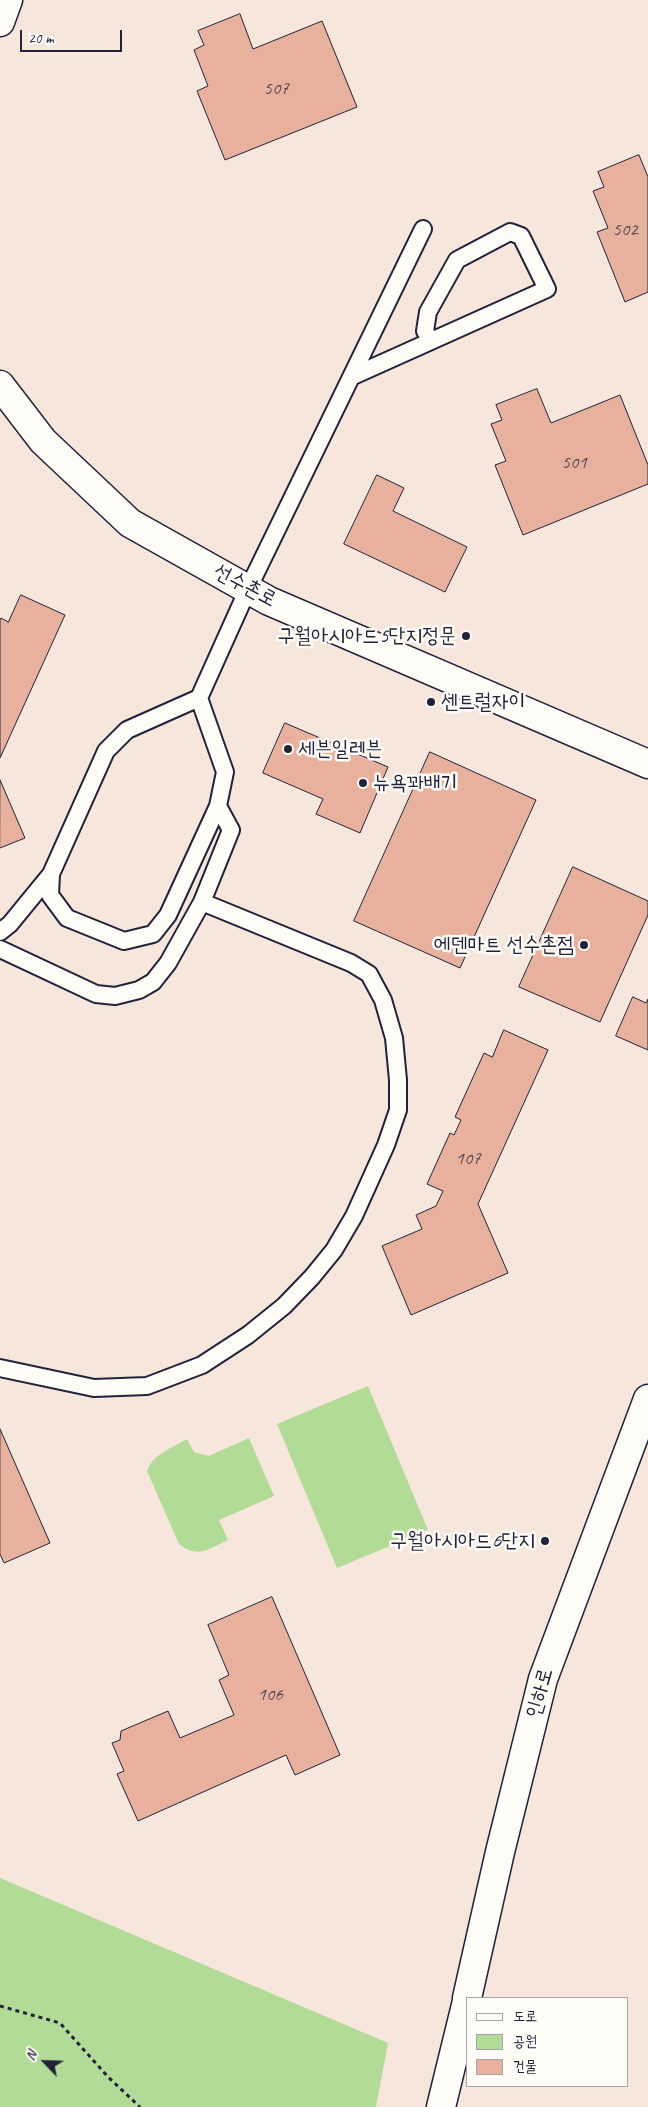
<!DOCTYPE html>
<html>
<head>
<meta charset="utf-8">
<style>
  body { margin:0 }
  #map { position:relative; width:648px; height:2107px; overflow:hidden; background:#f7e6dc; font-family:Caveat,"Poor Story",sans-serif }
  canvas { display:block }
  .legend { position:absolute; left:466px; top:1997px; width:162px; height:90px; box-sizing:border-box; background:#fdfcf7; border:1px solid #a5a5ac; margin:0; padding:6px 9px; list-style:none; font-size:15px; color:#22223b }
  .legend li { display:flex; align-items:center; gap:10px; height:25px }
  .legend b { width:25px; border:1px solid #a5a5ac }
  .north { position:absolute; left:20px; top:2037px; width:50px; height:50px; -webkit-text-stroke:4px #fdfcf7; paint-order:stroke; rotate:294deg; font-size:14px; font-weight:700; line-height:20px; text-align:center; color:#22223b }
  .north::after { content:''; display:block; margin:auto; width:18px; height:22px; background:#22223b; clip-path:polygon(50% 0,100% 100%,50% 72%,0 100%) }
  .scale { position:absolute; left:20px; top:30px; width:102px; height:22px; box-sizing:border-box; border:2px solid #22223b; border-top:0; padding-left:6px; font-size:15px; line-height:18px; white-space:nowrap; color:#22223b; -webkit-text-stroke:4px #fdfcf7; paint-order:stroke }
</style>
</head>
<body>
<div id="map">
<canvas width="648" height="2107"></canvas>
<ul class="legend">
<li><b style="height:6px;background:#fdfcf7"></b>도로</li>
<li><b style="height:14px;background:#b3db98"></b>공원</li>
<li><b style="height:14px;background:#e8b19d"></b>건물</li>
</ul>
<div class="north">N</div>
<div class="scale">20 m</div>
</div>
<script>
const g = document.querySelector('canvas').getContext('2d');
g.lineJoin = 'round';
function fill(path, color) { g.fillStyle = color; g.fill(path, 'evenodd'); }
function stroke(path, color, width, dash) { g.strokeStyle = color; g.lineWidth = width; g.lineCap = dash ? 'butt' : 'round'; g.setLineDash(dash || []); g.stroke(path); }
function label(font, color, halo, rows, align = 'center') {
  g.font = font + ' Caveat,"Poor Story",sans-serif'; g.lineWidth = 5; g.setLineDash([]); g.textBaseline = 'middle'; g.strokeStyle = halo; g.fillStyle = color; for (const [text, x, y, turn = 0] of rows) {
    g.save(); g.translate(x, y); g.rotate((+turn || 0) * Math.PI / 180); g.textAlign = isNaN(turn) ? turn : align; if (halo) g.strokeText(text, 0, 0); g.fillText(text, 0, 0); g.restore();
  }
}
fill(new Path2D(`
  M 368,1386 L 428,1530 L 337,1568 L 277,1424 Z
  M 249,1438 L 274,1496 L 219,1520 L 228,1540 C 208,1549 198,1559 179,1544 L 147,1471 C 153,1454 172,1448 187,1439 L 194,1452 L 209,1456 Z
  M 0,1878 L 388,2043 L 376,2107 L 0,2107 Z`), '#b3db98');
const building = new Path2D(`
  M 240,14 L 253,49 L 322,21 L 357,107 L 225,160 L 197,91 L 208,86 L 194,50 L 204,45 L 198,31 Z
  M 639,155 L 648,177 L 648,292 L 625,302 L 597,232 L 608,228 L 593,191 L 604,187 L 598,172 Z
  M 537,389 L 551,423 L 620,395 L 648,465 L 648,484 L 523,535 L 495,465 L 506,461 L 491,424 L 502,420 L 496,405 Z
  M 377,475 L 404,488 L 393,511 L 467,547 L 445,592 L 344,544 Z
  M 21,595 L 65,615 L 0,758 L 0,620 L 1,618 L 8,622 Z
  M 285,723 L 388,767 L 360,833 L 316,814 L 323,799 L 263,773 Z
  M 430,752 L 536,800 L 460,968 L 354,921 Z
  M 0,780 L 25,838 L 0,848 Z
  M 573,867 L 648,901 L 648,915 L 600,1022 L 519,987 Z
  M 633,997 L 646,1003 L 648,999 L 648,1050 L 616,1036 Z
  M 504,1030 L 548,1050 L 478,1204 L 508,1273 L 411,1315 L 382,1246 L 422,1229 L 416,1215 L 436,1206 L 443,1191 L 427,1184 L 450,1133 L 454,1135 L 461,1120 L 455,1117 L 484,1053 L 492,1057 Z
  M 0,1429 L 50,1543 L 4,1563 L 0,1554 Z
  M 272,1597 L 340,1755 L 295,1775 L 286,1755 L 138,1821 L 117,1774 L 124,1771 L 112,1743 L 120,1740 L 121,1731 L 168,1711 L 180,1738 L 234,1715 L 219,1680 L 229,1675 L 208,1625 Z`);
fill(building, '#e8b19d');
stroke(building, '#22223b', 1);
const service = new Path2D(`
  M 351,377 L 547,289 L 521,236 L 510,232 L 457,260 L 428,312 L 425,331 L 431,341
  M 199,698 L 225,772 L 218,806 L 168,915 L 153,934 L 124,941 L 67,918 L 50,895 L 51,874 L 106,751 L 127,730 L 199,698 L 248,589 L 423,229
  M 0,932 L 10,924 L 51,874
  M 0,949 L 96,994 L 115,996 L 139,990 L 153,982 L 168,963 L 202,902 L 231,830 L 218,806
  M 0,1368 L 94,1388 L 147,1386 L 202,1365 L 248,1335 L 284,1306 L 312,1277 L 334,1250 L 354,1216 L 386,1145 L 398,1110 L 398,1080 L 394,1038 L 383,1000 L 369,974 L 351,963 L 202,902`);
const minor = new Path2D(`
  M 0,22 L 8,0
  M 0,385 L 43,441 L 130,523 L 269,601 L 648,764`);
const secondary = new Path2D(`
  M 467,1998 L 500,1852 L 543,1679 L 648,1399
  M 441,2107 L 467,2001`);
stroke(service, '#22223b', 20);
stroke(minor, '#22223b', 31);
stroke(secondary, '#22223b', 31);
stroke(new Path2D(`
  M 0,2006 L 60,2023 L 108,2077 L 140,2107`), '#22223b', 3, [4, 4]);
stroke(service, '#fdfcf7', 16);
stroke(minor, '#fdfcf7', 28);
stroke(secondary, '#fdfcf7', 28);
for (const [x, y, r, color] of [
  [466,636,5,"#22223b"],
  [431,702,5,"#22223b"],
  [288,749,5,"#22223b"],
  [363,783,5,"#22223b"],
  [584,945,5,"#22223b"],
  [545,1541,5,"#22223b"]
]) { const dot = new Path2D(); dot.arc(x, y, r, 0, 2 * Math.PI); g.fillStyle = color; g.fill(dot); stroke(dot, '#fdfcf7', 2); }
label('19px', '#544654', null, [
  ["507",276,89],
  ["502",625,230],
  ["501",574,463],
  ["107",468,1159],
  ["106",270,1695]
]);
label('21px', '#22223b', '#fdfcf7', [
  ["선수촌로",245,586,28],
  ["인하로",540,1693,-74]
]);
label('21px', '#22223b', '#fdfcf7', [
  ["구월아시아드5단지정문",456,636],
  ["센트럴자이",441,702,"left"],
  ["세븐일레븐",298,749,"left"],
  ["뉴욕꽈배기",373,783,"left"],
  ["에덴마트 선수촌점",574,945],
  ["구월아시아드6단지",535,1541]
], 'right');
</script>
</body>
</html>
